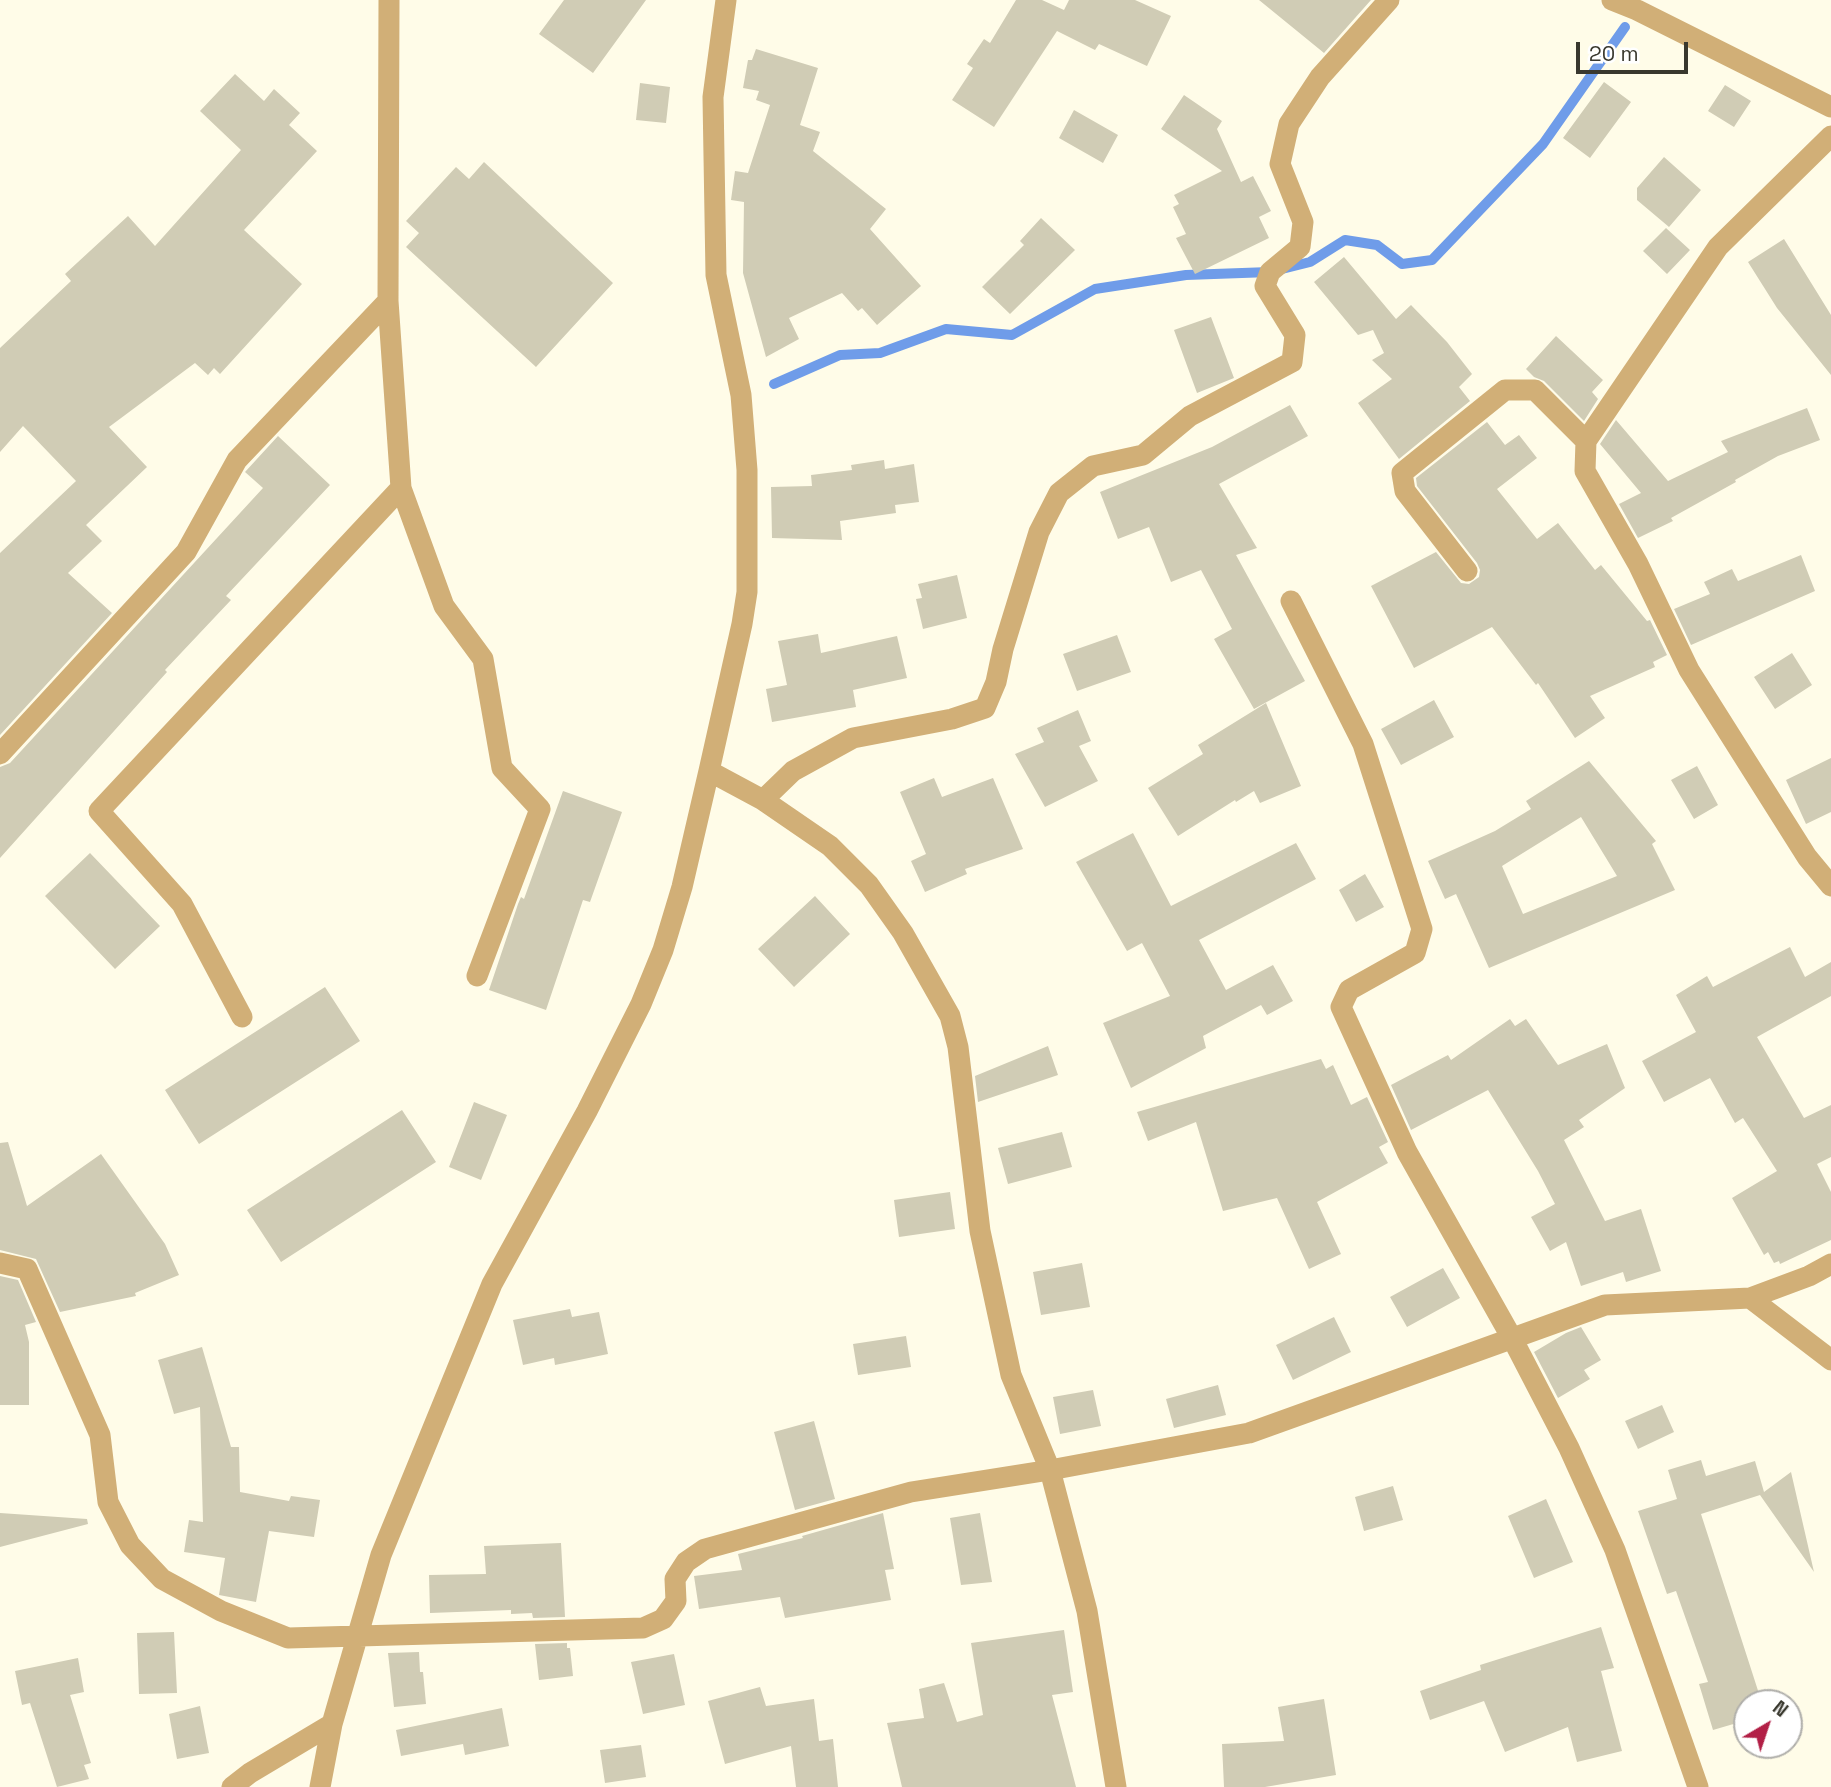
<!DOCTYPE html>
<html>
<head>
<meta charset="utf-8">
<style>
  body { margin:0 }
  #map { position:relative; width:1831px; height:1787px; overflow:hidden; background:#fffce8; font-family:"Space Grotesk",sans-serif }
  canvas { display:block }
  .north { position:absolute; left:1733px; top:1689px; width:70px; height:70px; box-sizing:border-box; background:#fff; border:2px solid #b0afab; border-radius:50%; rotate:39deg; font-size:19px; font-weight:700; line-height:28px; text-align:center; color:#39382e }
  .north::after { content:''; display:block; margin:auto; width:24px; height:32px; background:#b21f46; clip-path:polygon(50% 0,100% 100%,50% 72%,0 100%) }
  .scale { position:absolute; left:1576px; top:42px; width:112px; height:32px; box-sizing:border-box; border:4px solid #39382e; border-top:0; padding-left:9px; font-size:21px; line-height:24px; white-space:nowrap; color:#39382e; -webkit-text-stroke:5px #fff; paint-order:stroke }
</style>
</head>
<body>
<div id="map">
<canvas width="1831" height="1787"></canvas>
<div class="north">N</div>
<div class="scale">20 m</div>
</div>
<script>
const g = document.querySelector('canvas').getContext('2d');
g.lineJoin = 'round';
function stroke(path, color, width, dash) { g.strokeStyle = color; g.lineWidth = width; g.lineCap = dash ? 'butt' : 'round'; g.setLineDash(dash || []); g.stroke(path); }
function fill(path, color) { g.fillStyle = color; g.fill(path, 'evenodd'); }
stroke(new Path2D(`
  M 774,384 L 840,355 L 880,353 L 946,329 L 1012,335 L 1095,289 L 1186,275 L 1270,272 L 1310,262 L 1345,240 L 1377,245 L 1402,264 L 1432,260 L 1543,144 L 1625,27`), '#6f9ce9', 10);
fill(new Path2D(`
  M 564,0 L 646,0 L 593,73 L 539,34 Z
  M 1016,0 L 1042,0 L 1064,10 L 1069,0 L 1135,0 L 1171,16 L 1147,66 L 1099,44 L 1095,50 L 1057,31 L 994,127 L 952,100 L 973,68 L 967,64 L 984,39 L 990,43 Z
  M 1259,0 L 1371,0 L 1324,53 Z
  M 756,49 L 818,68 L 800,125 L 820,132 L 813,151 L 886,209 L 870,229 L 921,286 L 877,325 L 862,308 L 858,311 L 842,293 L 789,318 L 799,339 L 766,357 L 743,273 L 744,202 L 731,200 L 735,171 L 748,173 L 770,105 L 756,100 L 759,91 L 743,88 L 748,60 L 752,60 Z
  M 235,74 L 264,101 L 274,89 L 300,113 L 289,125 L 317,151 L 244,230 L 302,284 L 220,374 L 214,368 L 208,375 L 195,363 L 109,427 L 147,467 L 86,525 L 102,541 L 68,573 L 112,613 L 0,735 L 0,553 L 76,481 L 23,426 L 0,452 L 0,348 L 71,281 L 65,274 L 128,216 L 155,246 L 241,150 L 200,111 Z
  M 1604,82 L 1631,102 L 1590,158 L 1563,138 Z
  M 640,83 L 670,87 L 666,123 L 636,120 Z
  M 1725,85 L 1751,101 L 1734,127 L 1708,111 Z
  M 1184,95 L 1222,121 L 1217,129 L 1241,182 L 1253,176 L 1271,211 L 1259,217 L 1269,238 L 1195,274 L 1176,238 L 1186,234 L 1173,207 L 1179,204 L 1174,195 L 1222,171 L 1161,129 Z
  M 1074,110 L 1118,135 L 1103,163 L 1059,138 Z
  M 1664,157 L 1701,190 L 1669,227 L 1637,200 L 1637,188 Z
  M 484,162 L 613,283 L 536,367 L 406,247 L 419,233 L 406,221 L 456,167 L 469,179 Z
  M 1041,218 L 1075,250 L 1010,314 L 982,287 L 1024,245 L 1020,241 Z
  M 1666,228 L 1690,250 L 1667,274 L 1643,251 Z
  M 1784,239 L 1831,315 L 1831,375 L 1777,308 L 1748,262 Z
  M 1344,257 L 1396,319 L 1411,305 L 1447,342 L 1472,374 L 1459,387 L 1470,401 L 1399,459 L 1358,403 L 1392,379 L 1372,360 L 1384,353 L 1373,330 L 1358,335 L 1314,282 Z
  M 1211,317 L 1234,378 L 1197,393 L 1174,330 Z
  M 1556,336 L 1603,380 L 1592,392 L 1598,399 L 1584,421 L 1544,381 L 1534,377 L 1526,369 Z
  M 1290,405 L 1308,436 L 1219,484 L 1257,548 L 1236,555 L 1305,681 L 1254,709 L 1214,639 L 1232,629 L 1201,570 L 1171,582 L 1149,527 L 1118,539 L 1100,492 L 1212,447 Z
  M 1807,408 L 1820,440 L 1778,456 L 1735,480 L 1736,482 L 1671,518 L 1673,521 L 1638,538 L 1619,504 L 1641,493 L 1600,444 L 1616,420 L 1668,481 L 1728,452 L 1721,441 Z
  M 1487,422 L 1505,445 L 1519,435 L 1537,458 L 1497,489 L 1537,539 L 1558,523 L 1595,570 L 1601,565 L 1647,621 L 1650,620 L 1667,655 L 1653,662 L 1655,667 L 1590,696 L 1605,718 L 1575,738 L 1538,683 L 1536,685 L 1492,627 L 1414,668 L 1371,586 L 1436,552 L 1461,583 L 1469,584 L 1479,577 L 1480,570 L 1477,563 L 1417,486 L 1416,478 Z
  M 278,436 L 330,485 L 226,596 L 231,600 L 165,670 L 167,672 L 0,858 L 0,767 L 10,763 L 263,488 L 245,472 Z
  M 884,460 L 885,469 L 914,464 L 919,502 L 895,505 L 896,513 L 840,521 L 842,540 L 772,538 L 771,487 L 812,486 L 811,475 L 852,470 L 851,465 Z
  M 1801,555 L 1815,591 L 1691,645 L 1674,609 L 1710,594 L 1704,582 L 1732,569 L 1738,581 Z
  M 957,575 L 967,618 L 923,629 L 916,599 L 922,598 L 918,584 Z
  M 818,634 L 821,653 L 897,636 L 907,678 L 853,690 L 856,707 L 772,722 L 766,689 L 787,685 L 778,641 Z
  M 1117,635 L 1131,672 L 1077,691 L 1063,654 Z
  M 1792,653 L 1812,685 L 1775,709 L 1754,677 Z
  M 1434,700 L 1454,737 L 1401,765 L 1381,729 Z
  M 1266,703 L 1301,786 L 1260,803 L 1254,791 L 1236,802 L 1235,800 L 1178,836 L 1148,788 L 1203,754 L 1198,745 Z
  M 1078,710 L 1091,741 L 1079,746 L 1098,781 L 1045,807 L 1015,754 L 1044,742 L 1037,728 Z
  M 1831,758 L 1831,812 L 1806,824 L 1786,780 Z
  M 1589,761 L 1656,841 L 1652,844 L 1675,890 L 1489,968 L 1456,894 L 1445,899 L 1428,861 L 1495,831 L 1531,809 L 1526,801 ZM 1581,817 L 1617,876 L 1523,914 L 1502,866 Z
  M 1697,766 L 1718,805 L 1694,819 L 1671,780 Z
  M 934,778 L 942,797 L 993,778 L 1023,849 L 965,869 L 967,874 L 925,892 L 911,861 L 926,854 L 900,792 Z
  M 563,791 L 622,812 L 590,902 L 583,900 L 546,1010 L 489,990 L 518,904 L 521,897 L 524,899 Z
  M 1133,833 L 1171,906 L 1296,843 L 1316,879 L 1199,940 L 1226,990 L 1273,965 L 1293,1001 L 1267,1015 L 1261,1005 L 1203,1036 L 1206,1048 L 1131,1088 L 1103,1023 L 1170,996 L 1142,943 L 1127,951 L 1076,862 Z
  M 90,853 L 160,926 L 115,969 L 45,896 Z
  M 1365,874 L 1384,907 L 1356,922 L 1339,890 Z
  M 815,896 L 850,934 L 794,987 L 758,949 Z
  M 1790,947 L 1805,977 L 1831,962 L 1831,996 L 1757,1037 L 1804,1118 L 1831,1105 L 1831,1157 L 1817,1164 L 1831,1192 L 1831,1240 L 1780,1264 L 1779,1261 L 1774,1263 L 1768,1252 L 1764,1255 L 1732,1198 L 1777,1171 L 1743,1118 L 1735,1123 L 1710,1078 L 1664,1102 L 1642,1061 L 1696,1032 L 1676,995 L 1707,976 L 1713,987 Z
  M 325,987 L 360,1041 L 199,1144 L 165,1090 Z
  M 1510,1019 L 1515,1026 L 1526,1019 L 1558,1065 L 1607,1044 L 1625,1088 L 1579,1120 L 1584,1127 L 1564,1140 L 1605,1221 L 1641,1209 L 1661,1271 L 1626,1282 L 1623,1272 L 1581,1286 L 1566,1242 L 1550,1251 L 1531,1217 L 1555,1204 L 1538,1171 L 1488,1090 L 1411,1130 L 1391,1085 L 1448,1055 L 1451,1060 Z
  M 1048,1046 L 1058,1075 L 978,1102 L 975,1076 Z
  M 1321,1059 L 1326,1069 L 1333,1065 L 1351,1105 L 1367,1097 L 1388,1142 L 1379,1147 L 1388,1163 L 1317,1202 L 1341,1254 L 1309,1269 L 1277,1198 L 1223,1211 L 1196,1122 L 1148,1141 L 1137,1112 Z
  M 474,1102 L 507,1115 L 481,1180 L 449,1167 Z
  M 402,1110 L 436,1162 L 281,1262 L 247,1210 Z
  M 1062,1132 L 1072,1167 L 1008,1184 L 998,1148 Z
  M 8,1142 L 27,1206 L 101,1154 L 165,1244 L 179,1275 L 135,1293 L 136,1296 L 60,1312 L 36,1259 L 0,1250 L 0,1143 Z
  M 950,1192 L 955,1229 L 899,1237 L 894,1200 Z
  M 1082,1263 L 1090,1307 L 1041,1315 L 1033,1272 Z
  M 1443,1268 L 1460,1298 L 1407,1327 L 1390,1297 Z
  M 0,1276 L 18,1280 L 36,1322 L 25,1325 L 29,1342 L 29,1405 L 0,1405 Z
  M 570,1309 L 572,1317 L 599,1312 L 608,1354 L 555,1365 L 554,1358 L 523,1365 L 513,1320 Z
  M 1334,1317 L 1351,1352 L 1293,1380 L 1276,1345 Z
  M 1581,1327 L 1601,1360 L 1584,1370 L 1590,1379 L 1558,1398 L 1534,1352 L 1566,1333 Z
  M 906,1336 L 911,1367 L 858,1375 L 853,1344 Z
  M 202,1347 L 231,1447 L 239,1447 L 240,1492 L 289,1501 L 291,1496 L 320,1500 L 314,1537 L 269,1531 L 256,1602 L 219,1595 L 225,1558 L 184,1552 L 189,1520 L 203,1522 L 200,1407 L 174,1414 L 158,1360 Z
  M 1218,1385 L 1226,1415 L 1174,1428 L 1166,1399 Z
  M 1093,1390 L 1101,1426 L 1060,1434 L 1053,1397 Z
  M 1662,1405 L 1674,1432 L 1638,1449 L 1625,1421 Z
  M 814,1421 L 835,1499 L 795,1510 L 774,1432 Z
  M 1701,1460 L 1706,1476 L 1755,1461 L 1764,1492 L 1791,1472 L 1814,1572 L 1760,1495 L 1701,1514 L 1762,1703 L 1747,1703 L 1747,1720 L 1713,1730 L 1699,1684 L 1708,1682 L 1676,1591 L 1667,1594 L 1638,1511 L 1677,1499 L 1668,1470 Z
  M 1393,1486 L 1403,1520 L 1364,1531 L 1355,1497 Z
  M 1546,1499 L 1573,1562 L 1534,1578 L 1508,1516 Z
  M 0,1513 L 87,1519 L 88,1524 L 0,1547 Z
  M 883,1513 L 894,1569 L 885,1570 L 891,1600 L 785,1618 L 780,1597 L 699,1609 L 694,1576 L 742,1570 L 738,1554 L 803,1538 L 802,1536 Z
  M 980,1513 L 992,1582 L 961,1585 L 950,1518 Z
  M 561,1543 L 565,1617 L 533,1618 L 532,1613 L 511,1614 L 511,1610 L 430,1613 L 429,1575 L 486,1574 L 484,1546 Z
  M 1601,1627 L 1614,1668 L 1601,1671 L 1622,1751 L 1577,1762 L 1568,1727 L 1505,1752 L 1484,1701 L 1430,1720 L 1420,1691 L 1481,1670 L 1480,1665 Z
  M 1064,1630 L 1073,1692 L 1052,1695 L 1076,1787 L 902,1787 L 887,1723 L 924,1718 L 919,1689 L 944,1683 L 957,1722 L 983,1715 L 971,1643 Z
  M 174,1632 L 177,1693 L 139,1694 L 137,1633 Z
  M 567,1643 L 567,1648 L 570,1648 L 573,1676 L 539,1680 L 535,1644 Z
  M 419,1652 L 420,1672 L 423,1672 L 426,1704 L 394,1707 L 388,1653 Z
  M 674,1654 L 685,1705 L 643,1714 L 631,1662 Z
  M 78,1658 L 84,1692 L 70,1695 L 91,1763 L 84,1765 L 89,1779 L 57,1787 L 30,1703 L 22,1705 L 15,1671 Z
  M 760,1687 L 766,1706 L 814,1699 L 819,1741 L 833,1739 L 838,1787 L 796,1787 L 791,1746 L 725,1764 L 708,1701 Z
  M 1324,1699 L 1336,1775 L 1265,1787 L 1224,1787 L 1222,1744 L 1284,1741 L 1278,1707 Z
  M 200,1706 L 209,1753 L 177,1759 L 169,1714 Z
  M 502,1708 L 509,1746 L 465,1755 L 463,1744 L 401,1756 L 396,1730 Z
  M 641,1745 L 646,1777 L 605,1783 L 600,1750 Z`), '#d0ccb5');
stroke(new Path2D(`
  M 1612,0 L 1637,10 L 1831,107
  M 1831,136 L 1718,247 L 1586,441 L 1585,471 L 1638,564 L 1689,670 L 1807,857 L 1831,886
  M 401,488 L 444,606 L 483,659 L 502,768 L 540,809 L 477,976
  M 1467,571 L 1405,491 L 1402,473 L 1505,390 L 1535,390 L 1586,441
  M 1291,601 L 1363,744 L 1422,929 L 1415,953 L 1349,990 L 1341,1007 L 1407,1152 L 1513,1340 L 1569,1448 L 1615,1550 L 1698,1787
  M 0,754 L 186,552 L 237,460 L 388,301
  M 709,771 L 763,800 L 830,846 L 869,885 L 903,933 L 950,1016 L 958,1047 L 980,1231 L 1011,1375 L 1050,1470 L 1087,1611 L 1116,1787
  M 763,800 L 793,771 L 853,738 L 952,719 L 985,708 L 996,682 L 1003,649 L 1039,532 L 1059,493 L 1093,466 L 1143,455 L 1190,416 L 1292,362 L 1295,335 L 1265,286 L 1270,272 L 1300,247 L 1303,222 L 1280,164 L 1289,124 L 1320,77 L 1389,0
  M 242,1017 L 182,904 L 99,811 L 401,488 L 388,301 L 389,0
  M 0,1263 L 27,1269 L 100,1435 L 108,1502 L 130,1545 L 162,1579 L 221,1611 L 288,1638 L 643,1628 L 663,1619 L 676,1601 L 675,1579 L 686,1562 L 705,1549 L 911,1492 L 1050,1470 L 1249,1433 L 1605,1305 L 1750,1298 L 1809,1276 L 1831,1264
  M 1750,1298 L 1831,1360
  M 232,1787 L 250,1773 L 332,1724
  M 320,1787 L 332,1724 L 381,1555 L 492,1284 L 587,1111 L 641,1004 L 663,950 L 682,887 L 709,771 L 742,624 L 747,592 L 747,470 L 741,395 L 716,275 L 713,97 L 726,0`), '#d1af77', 21);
</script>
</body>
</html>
